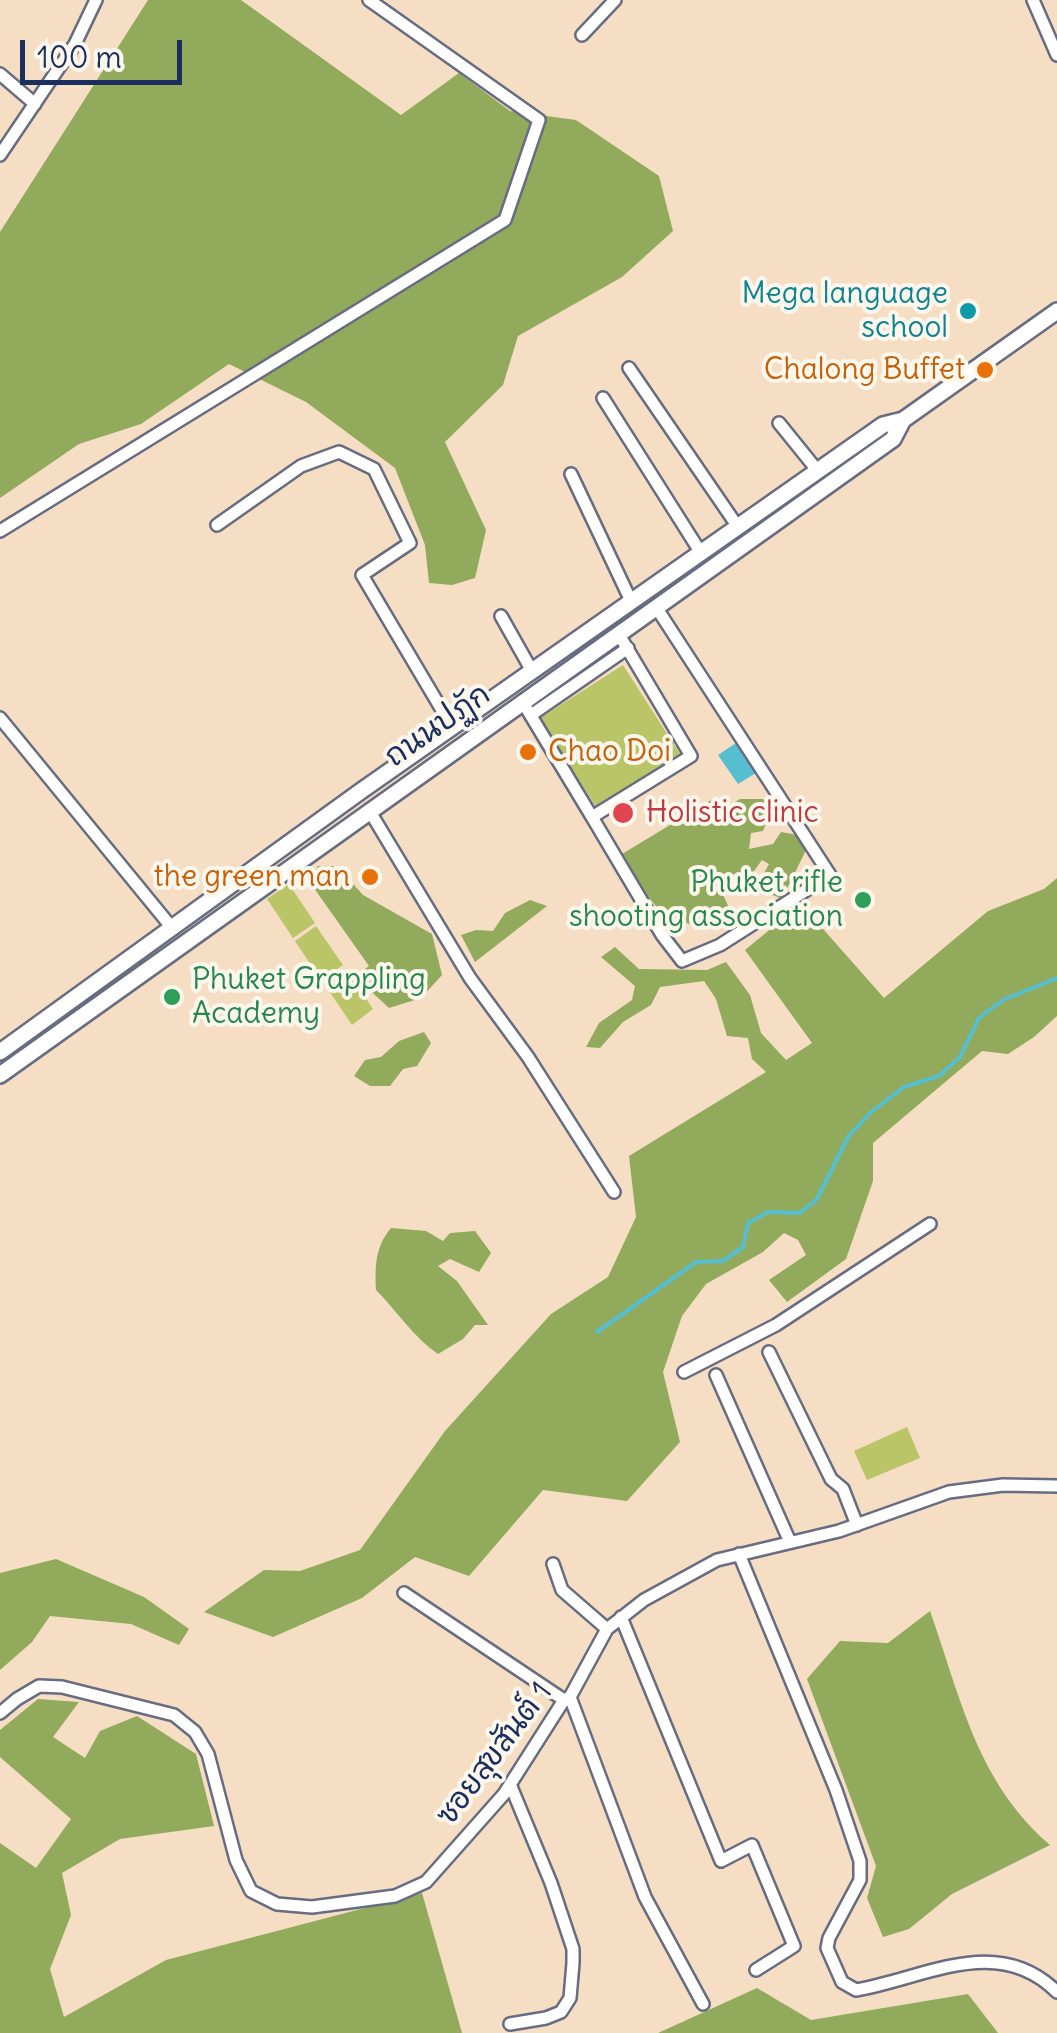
<!DOCTYPE html>
<html>
<head>
<meta charset="utf-8">
<style>
  body { margin:0 }
  #map { position:relative; width:1057px; height:2033px; overflow:hidden; background:#f5dec3; font-family:Delius,sans-serif }
  canvas { display:block }
  .scale { position:absolute; left:20px; top:40px; width:162px; height:45px; box-sizing:border-box; border:5px solid #1b2f5e; border-top:0; padding-left:12px; font-size:30px; line-height:35px; white-space:nowrap; color:#1b2f5e; -webkit-text-stroke:8px #fbf7ec; paint-order:stroke }
</style>
</head>
<body>
<div id="map">
<canvas width="1057" height="2033"></canvas>
<div class="scale">100 m</div>
</div>
<script>
const g = document.querySelector('canvas').getContext('2d');
g.lineJoin = 'round';
function fill(path, color) { g.fillStyle = color; g.fill(path, 'evenodd'); }
function stroke(path, color, width, dash) { g.strokeStyle = color; g.lineWidth = width; g.lineCap = dash ? 'butt' : 'round'; g.setLineDash(dash || []); g.stroke(path); }
function label(font, color, halo, rows, align = 'center') {
  g.font = font + ' Delius,"Playpen Sans Thai",sans-serif'; g.lineWidth = 8; g.setLineDash([]); g.textBaseline = 'middle'; g.strokeStyle = halo; g.fillStyle = color; for (const [text, x, y, turn = 0] of rows) {
    g.save(); g.translate(x, y); g.rotate((+turn || 0) * Math.PI / 180); g.textAlign = isNaN(turn) ? turn : align; if (halo) g.strokeText(text, 0, 0); g.fillText(text, 0, 0); g.restore();
  }
}
fill(new Path2D(`
  M 623,665 L 680,754 L 596,807 L 540,718 Z
  M 289,884 L 315,923 L 293,938 L 267,899 Z
  M 316,926 L 343,965 L 321,980 L 295,941 Z
  M 347,970 L 373,1009 L 352,1025 L 325,985 Z
  M 907,1427 L 920,1458 L 867,1480 L 854,1451 Z`), '#b9c567');
fill(new Path2D(`
  M 148,0 L 241,0 L 401,115 L 459,73 L 510,111 L 576,120 L 659,176 L 673,231 L 622,277 L 518,336 L 503,385 L 445,442 L 486,530 L 475,578 L 452,585 L 429,583 L 425,545 L 395,468 L 306,402 L 229,364 L 141,424 L 79,444 L 0,498 L 0,232 Z
  M 713,799 L 723,810 L 740,799 L 763,799 L 771,811 L 763,831 L 751,833 L 749,849 L 773,844 L 781,832 L 797,835 L 807,848 L 782,899 L 756,888 L 769,864 L 762,860 L 754,871 L 730,875 L 718,883 L 729,908 L 704,926 C 651,921 649,893 622,854 Z
  M 318,866 L 337,866 L 363,895 L 432,934 L 442,975 L 421,998 L 389,1008 L 363,984 L 360,973 L 369,966 L 309,881 Z
  M 1057,878 L 1057,1016 L 1034,1037 L 1008,1054 L 982,1051 L 873,1143 L 873,1181 L 846,1259 L 787,1302 L 769,1280 L 806,1255 L 798,1240 L 784,1233 L 763,1252 L 706,1284 L 682,1316 L 663,1372 L 680,1442 L 627,1501 L 543,1490 L 469,1576 L 415,1557 L 362,1598 L 273,1637 L 204,1612 L 264,1570 L 300,1571 L 360,1550 L 445,1431 L 551,1314 L 608,1277 L 636,1217 L 629,1156 L 766,1072 L 752,1059 L 748,1038 L 727,1036 L 716,999 L 704,981 L 660,987 L 651,1005 L 623,1022 L 600,1048 L 586,1047 L 599,1023 L 632,1000 L 635,986 L 601,957 L 615,947 L 639,969 L 707,970 L 726,962 L 750,995 L 761,1033 L 786,1060 L 812,1043 L 745,950 L 801,904 L 884,998 L 988,911 L 1044,889 Z
  M 530,900 L 547,906 L 475,962 L 461,935 L 476,930 L 493,931 L 505,913 Z
  M 424,1032 L 431,1043 L 417,1066 L 403,1069 L 390,1086 L 370,1086 L 354,1076 L 365,1060 L 381,1057 L 399,1041 Z
  M 391,1228 L 426,1231 L 443,1241 L 450,1233 L 475,1231 L 491,1253 L 479,1272 L 450,1259 L 438,1266 L 457,1281 L 488,1325 L 475,1325 L 463,1339 L 438,1354 C 413,1337 397,1311 376,1290 C 375,1266 375,1247 391,1228 Z
  M 56,1559 L 144,1597 L 189,1629 L 179,1645 L 131,1624 L 50,1616 L 32,1642 L 0,1670 L 0,1573 Z
  M 930,1611 C 961,1699 977,1782 1050,1845 L 952,1894 L 909,1929 L 883,1937 L 867,1898 L 876,1866 L 807,1679 L 840,1641 L 888,1643 Z
  M 38,1699 L 79,1702 L 53,1737 L 85,1758 L 100,1731 L 137,1716 L 196,1754 L 214,1826 L 120,1839 L 62,1873 L 71,1915 L 50,1969 L 64,2017 L 166,1960 L 422,1893 L 462,2033 L 0,2033 L 0,1843 L 36,1868 L 71,1819 L 0,1757 L 0,1730 Z
  M 757,1988 L 811,2020 L 968,1994 L 998,2033 L 658,2033 Z`), '#92aa5c');
fill(new Path2D(`
  M 736,743 L 756,773 L 738,784 L 718,755 Z`), '#55bfd1');
stroke(new Path2D(`
  M 597,1332 L 696,1262 L 723,1261 L 743,1247 L 748,1223 L 768,1212 L 800,1213 L 817,1199 L 848,1137 L 871,1112 L 904,1087 L 939,1076 L 960,1057 L 979,1018 L 1003,1000 L 1057,978`), '#55bfd1', 4);
const minor = new Path2D(`
  M 1033,0 L 1057,55
  M 582,35 L 615,0
  M 0,74 L 35,104
  M 0,155 L 75,44 L 96,0
  M 629,368 L 738,527
  M 603,398 L 701,553
  M 779,423 L 817,470
  M 571,474 L 631,601
  M 217,525 L 301,466 L 339,452 L 374,469 L 410,543 L 362,575 L 452,727
  M 0,531 L 505,220 L 539,120 L 369,0
  M 501,616 L 532,671
  M 618,633 L 691,756 L 592,817 L 662,935 L 682,961 L 720,945 L 830,875 L 656,607
  M 522,701 L 592,817
  M 531,715 L 628,648
  M 0,718 L 173,929
  M 369,810 L 470,978 L 528,1057 L 614,1192
  M 769,1352 L 831,1479 L 843,1489 L 857,1525
  M 684,1372 L 776,1325 L 930,1224
  M 716,1375 L 790,1542
  M 739,1554 L 836,1790 L 860,1861 L 860,1880 L 829,1938 L 827,1948 L 842,1982 L 856,1990 C 926,1978 997,1933 1057,1992
  M 553,1564 L 562,1590 L 607,1629
  M 404,1593 L 564,1700
  M 621,1617 L 721,1861 L 752,1845 L 794,1946 L 756,1970
  M 570,1697 L 645,1897 L 703,2004
  M 0,1713 L 17,1699 L 39,1686 L 62,1687 L 174,1715 L 195,1732 L 208,1754 L 236,1860 L 251,1891 L 277,1904 L 312,1907 L 395,1896 L 426,1882 L 504,1794 L 564,1700 L 570,1697 L 607,1629 L 644,1600 L 717,1560 L 839,1531 L 949,1492 L 1003,1485 L 1057,1486
  M 510,2024 L 546,2018 L 561,2012 L 570,1998 L 573,1963 L 573,1949 L 551,1883 L 510,1784`);
const major = new Path2D(`
  M 0,1052 L 361,791 L 883,425 L 903,420 L 1057,311
  M 0,1075 L 893,439 L 903,420`);
stroke(minor, '#676c81', 16);
stroke(major, '#676c81', 20);
stroke(minor, '#fff', 11);
stroke(major, '#fff', 15);
for (const [x, y, r, color] of [
  [968,311,10,"#0f9aa8"],
  [985,370,10,"#e8710a"],
  [528,752,10,"#e8710a"],
  [623,813,12,"#e0444e"],
  [370,877,10,"#e8710a"],
  [863,900,10,"#2e9e5b"],
  [172,997,10,"#2e9e5b"]
]) { const dot = new Path2D(); dot.arc(x, y, r, 0, 2 * Math.PI); g.fillStyle = color; g.fill(dot); stroke(dot, '#fbf7ec', 4); }
label('30px', '#0d838f', '#fbf7ec', [
  ["Mega language",948,294],
  ["school",948,328]
], 'right');
label('30px', '#c56008', '#fbf7ec', [
  ["Chalong Buffet",965,370],
  ["Chao Doi",548,752,"left"],
  ["the green man",350,877]
], 'right');
label('30px', '#1b2f5e', '#fbf7ec', [
  ["ถนนปฏัก",438,726,-35],
  ["ซอยสุขสันต์ 1",495,1754,-53]
]);
label('30px', '#be3a42', '#fbf7ec', [
  ["Holistic clinic",646,813]
], 'left');
label('30px', '#27864d', '#fbf7ec', [
  ["Phuket rifle",843,883],
  ["shooting association",843,917],
  ["Phuket Grappling",192,980,"left"],
  ["Academy",192,1014,"left"]
], 'right');
</script>
</body>
</html>
